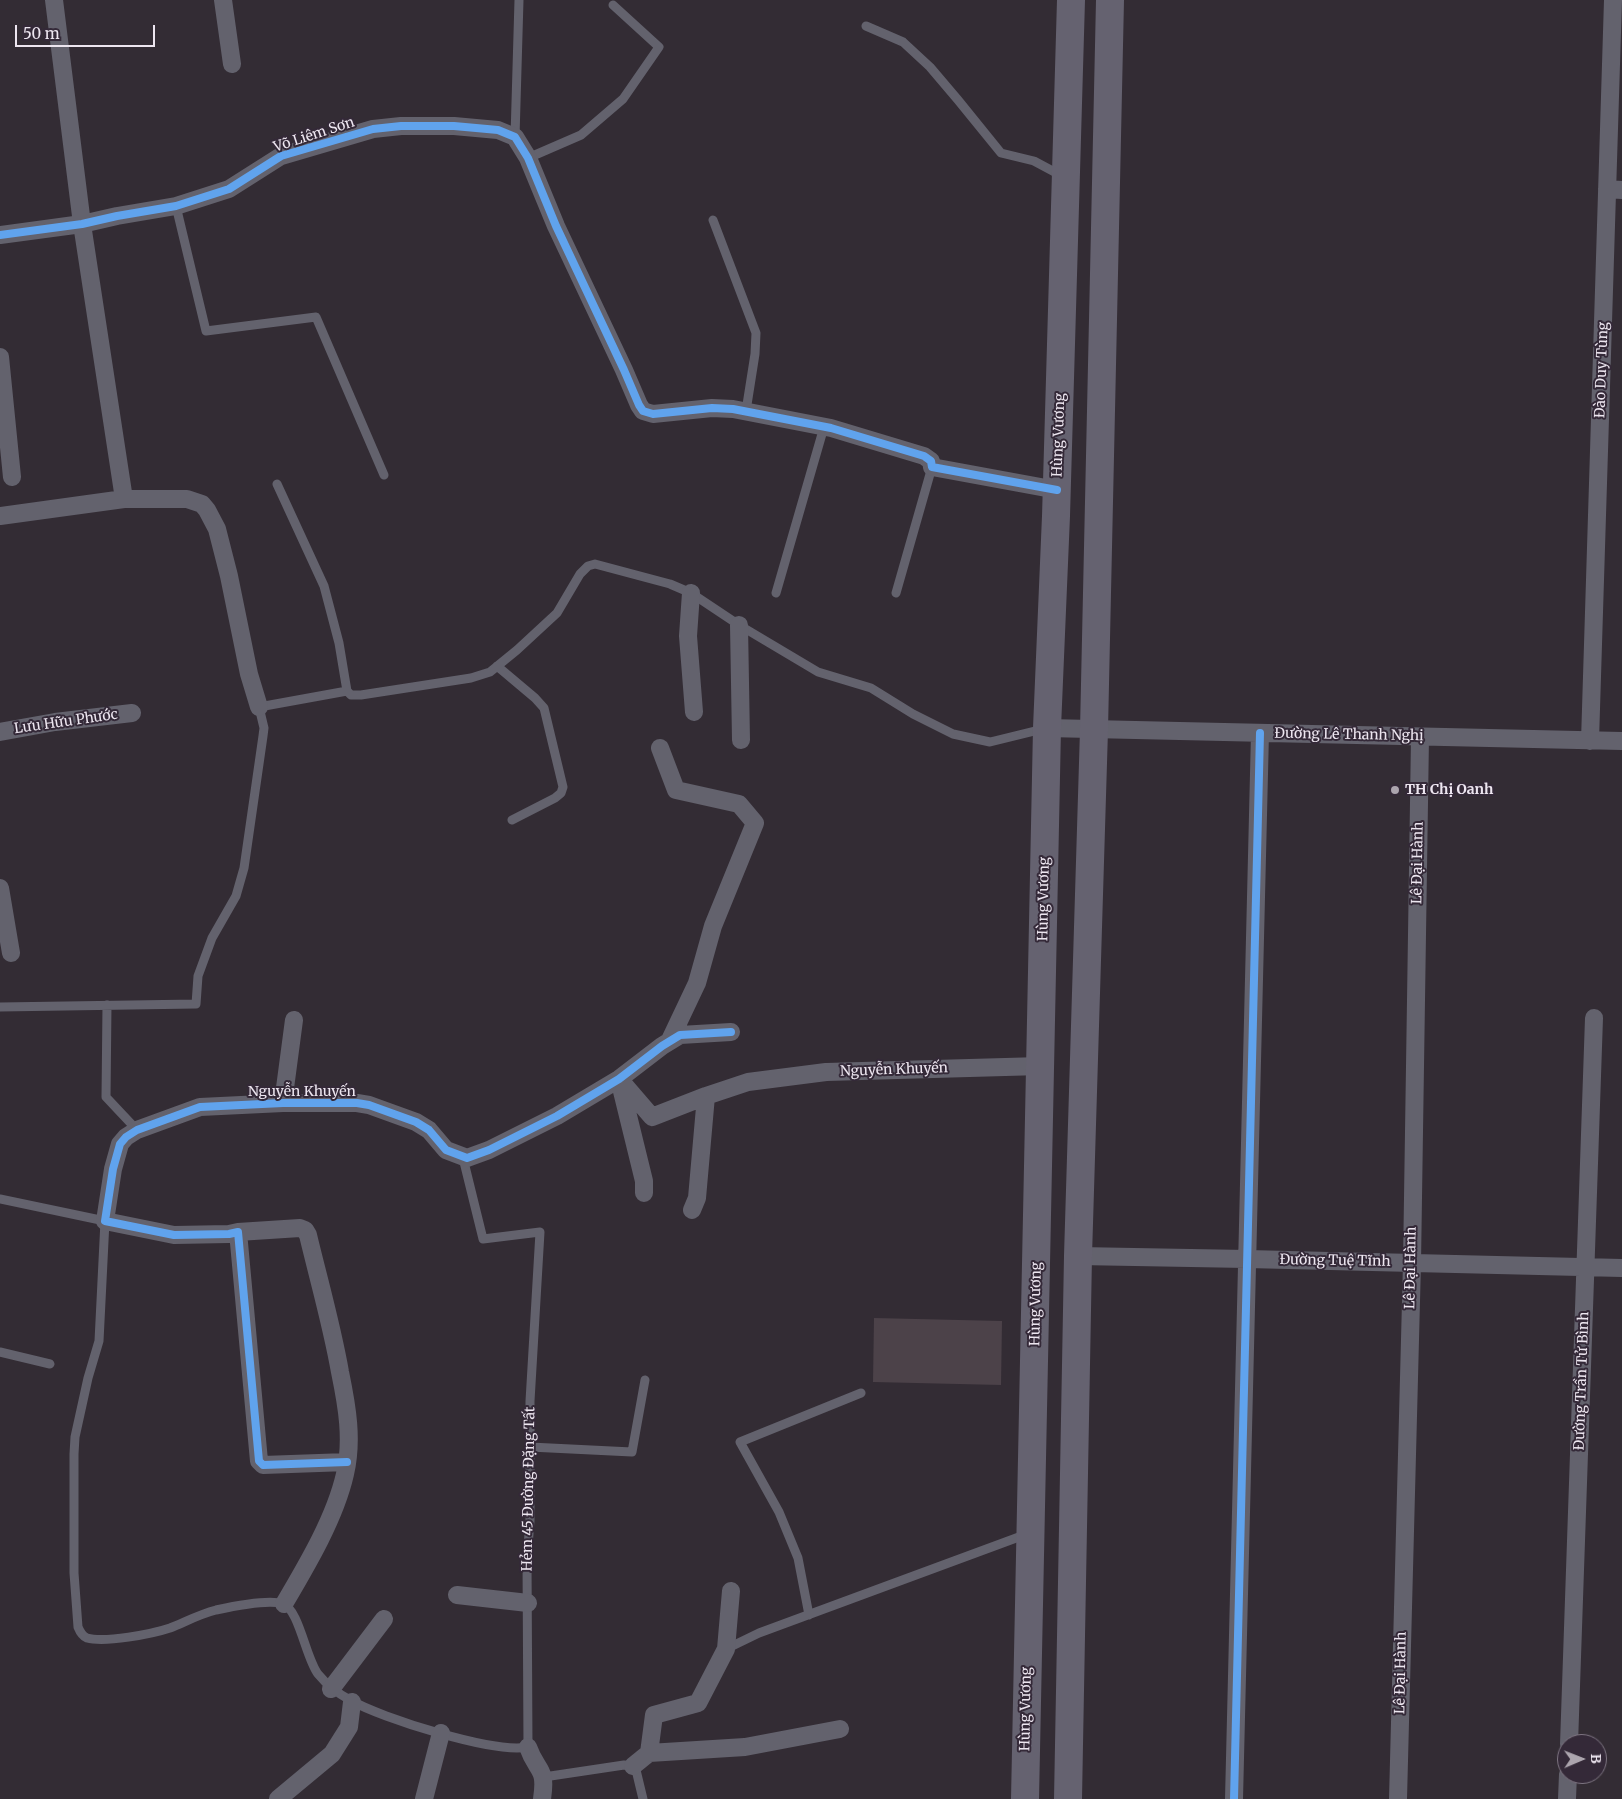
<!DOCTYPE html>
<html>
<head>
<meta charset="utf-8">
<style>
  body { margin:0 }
  #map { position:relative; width:1622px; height:1799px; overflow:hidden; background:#332c34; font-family:Merriweather,serif }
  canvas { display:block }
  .north { position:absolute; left:1557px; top:1734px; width:50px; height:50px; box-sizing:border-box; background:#342938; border:1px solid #7e7582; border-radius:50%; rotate:89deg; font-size:14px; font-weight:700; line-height:20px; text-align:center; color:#ede6f0 }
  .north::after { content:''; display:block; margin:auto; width:18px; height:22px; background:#aca5ae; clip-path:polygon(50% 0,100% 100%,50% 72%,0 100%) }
  .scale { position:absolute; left:15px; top:25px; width:140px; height:22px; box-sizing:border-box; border:2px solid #ede6f0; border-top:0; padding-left:6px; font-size:15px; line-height:18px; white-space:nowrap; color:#ede6f0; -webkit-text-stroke:4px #342938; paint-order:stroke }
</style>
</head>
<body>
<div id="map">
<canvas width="1622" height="1799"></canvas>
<div class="north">B</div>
<div class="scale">50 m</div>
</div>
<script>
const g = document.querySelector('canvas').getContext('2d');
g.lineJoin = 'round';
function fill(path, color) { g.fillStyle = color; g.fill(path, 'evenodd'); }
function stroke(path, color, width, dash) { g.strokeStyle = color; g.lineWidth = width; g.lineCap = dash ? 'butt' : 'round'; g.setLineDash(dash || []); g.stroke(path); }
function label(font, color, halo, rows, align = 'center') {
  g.font = font + ' Merriweather,serif'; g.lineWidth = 4; g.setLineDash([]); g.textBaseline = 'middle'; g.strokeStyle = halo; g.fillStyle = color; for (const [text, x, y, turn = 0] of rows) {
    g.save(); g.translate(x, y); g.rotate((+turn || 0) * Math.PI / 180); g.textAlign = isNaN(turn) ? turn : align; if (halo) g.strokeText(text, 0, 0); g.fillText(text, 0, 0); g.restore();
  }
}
fill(new Path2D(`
  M 874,1318 L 1002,1321 L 1001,1385 L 873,1382 Z`), '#4c4249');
stroke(new Path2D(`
  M 866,26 L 903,42 L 930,67 L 958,100 L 1001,153 L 1034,161 L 1062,176
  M 515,137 L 519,0
  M 528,158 L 581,135 L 623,99 L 659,47 L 613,5
  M 176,206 L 206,331 L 316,317 L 384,475
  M 713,220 L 756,333 L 755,354 L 746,411
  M 277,484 L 324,586 L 339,643 L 347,691 L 351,695 L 361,695 L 471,678 L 490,672 L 517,650 L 557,613 L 580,574 L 588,566 L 595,564 L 670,584 L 691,593 L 739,625 L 818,672 L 871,688 L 913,714 L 953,734 L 990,742 L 1043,729
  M 776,593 L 824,427
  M 896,593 L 932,467
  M 497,666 L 535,698 L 544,708 L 563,787 L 561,793 L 555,798 L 512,820
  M 107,1005 L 106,1097 L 137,1130
  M 0,1007 L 196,1004 L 198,976 L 212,938 L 236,896 L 244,868 L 263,736 L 264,728 L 259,707 L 347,691
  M 0,1199 L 105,1221 L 99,1341 L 88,1378 L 75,1437 L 74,1454 L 74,1573 L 78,1627 C 80,1632 82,1636 87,1638 C 105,1643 152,1634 170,1628 C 185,1622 200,1614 216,1610 C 230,1607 270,1599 283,1604 C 299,1609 306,1659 318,1674 C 327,1685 337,1693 350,1700 C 381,1718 495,1754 528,1747 L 527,1559 L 530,1521 L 530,1401 L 540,1232 L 483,1239 L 463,1158
  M 0,1352 L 50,1364
  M 530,1447 L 632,1452 L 645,1380
  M 809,1615 L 798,1558 L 779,1512 L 740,1442 L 861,1393
  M 726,1649 L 759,1633 L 1027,1534
  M 544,1777 L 624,1765 L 633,1766 L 636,1770 L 643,1799`), '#63626d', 9);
stroke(new Path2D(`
  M 54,0 L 82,224 L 124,499 L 187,499 L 202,504 L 207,510 L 217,529 L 229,576 L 249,674 L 259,707
  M 223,0 L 232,64
  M 1607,189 L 1622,190
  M 0,235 L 82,224 L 117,216 L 176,206 L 229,189 L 281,156 L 373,129 L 401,126 L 454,126 L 498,130 L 515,137 L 528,158 L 556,226 L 624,370 L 639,405 L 643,411 L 653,414 L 712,408 L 733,409 L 831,428 L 924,456 L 931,461 L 932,467 L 1057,490
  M 0,357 L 12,477
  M 0,516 L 124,499
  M 691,593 L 688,636 L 694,712
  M 739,625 L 741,740
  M 1047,728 L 1622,741
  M 0,732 L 55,722 L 132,713
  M 1590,741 L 1613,0
  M 660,748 L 676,790 L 739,804 L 755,823 L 713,926 L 697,983 L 670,1040
  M 0,888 L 11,953
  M 619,1079 L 644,1181 L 644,1193
  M 621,1081 L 652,1117 L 706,1096
  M 283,1103 L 294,1020
  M 692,1210 L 697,1198 L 706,1096 L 748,1082 L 826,1072 L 1041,1066
  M 238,1232 L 300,1228 L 305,1230 L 308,1235 C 319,1281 332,1326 340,1372 C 347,1406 353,1440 345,1474 C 335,1518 307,1565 284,1604
  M 1078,1256 L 1247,1259 L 1622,1268
  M 347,1462 L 263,1465 L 259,1461 L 238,1232 L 229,1234 L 174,1235 L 105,1221 L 113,1169 L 120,1144 L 126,1137 L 137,1130 L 200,1107 L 283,1103 L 357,1103 L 369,1105 L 416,1122 L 429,1130 L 446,1150 L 467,1158 L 489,1150 L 557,1116 L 619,1079 L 662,1046 L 680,1035 L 731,1032
  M 457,1595 L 528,1603
  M 331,1689 L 384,1619
  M 1569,1744 L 1594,1018
  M 528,1747 C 537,1773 547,1766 542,1799
  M 649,1753 L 745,1747 L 840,1729
  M 633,1766 L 649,1753 L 654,1715 L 698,1703 L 726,1649 L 731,1591
  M 278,1799 L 332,1754 L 349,1727 L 352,1702
  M 424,1799 L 441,1733
  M 1234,1799 L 1260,733
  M 1398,1799 L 1412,1263 L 1420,737
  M 1567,1799 L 1568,1774`), '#63626d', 18);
stroke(new Path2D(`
  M 1025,1799 L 1047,728 L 1056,516 L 1071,0
  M 1068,1799 L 1078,1256 L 1094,730 L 1110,0`), '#656270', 28);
stroke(new Path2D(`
  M 0,235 L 82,224 L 117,216 L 176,206 L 229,189 L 281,156 L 373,129 L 401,126 L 454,126 L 498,130 L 515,137 L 528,158 L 556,226 L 624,370 L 639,405 L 643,411 L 653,414 L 712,408 L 733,409 L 831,428 L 924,456 L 931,461 L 932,467 L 1057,490
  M 347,1462 L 263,1465 L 259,1461 L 238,1232 L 229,1234 L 174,1235 L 105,1221 L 113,1169 L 120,1144 L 126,1137 L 137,1130 L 200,1107 L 283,1103 L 357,1103 L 369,1105 L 416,1122 L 429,1130 L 446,1150 L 467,1158 L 489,1150 L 557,1116 L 619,1079 L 662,1046 L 680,1035 L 731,1032
  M 1234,1799 L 1260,733`), '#60a3ed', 8);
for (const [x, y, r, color] of [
  [1395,790,5,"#aca5ae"]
]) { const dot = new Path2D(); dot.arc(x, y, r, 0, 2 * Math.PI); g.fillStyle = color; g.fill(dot); stroke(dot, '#342938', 2); }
label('14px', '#ede6f0', '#342938', [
  ["Võ Liêm Sơn",314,135,-18],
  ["Đào Duy Tùng",1602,370,-88],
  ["Hùng Vương",1059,435,-88],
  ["Lưu Hữu Phước",66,722,-8],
  ["Đường Lê Thanh Nghị",1349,735,1],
  ["Lê Đại Hành",1418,863,-89],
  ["Hùng Vương",1044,899,-89],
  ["Nguyễn Khuyến",894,1070,-2],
  ["Nguyễn Khuyến",302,1092],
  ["Đường Tuệ Tĩnh",1335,1261,1],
  ["Lê Đại Hành",1411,1268,-89],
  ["Hùng Vương",1036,1304,-89],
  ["Đường Trần Tử Bình",1582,1381,-88],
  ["Hẻm 45 Đường Đặng Tất",529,1489,-89],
  ["Lê Đại Hành",1401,1673,-89],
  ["Hùng Vương",1026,1709,-89]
]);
label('bold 14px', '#ede6f0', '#342938', [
  ["TH Chị Oanh",1405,790]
], 'left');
</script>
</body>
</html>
